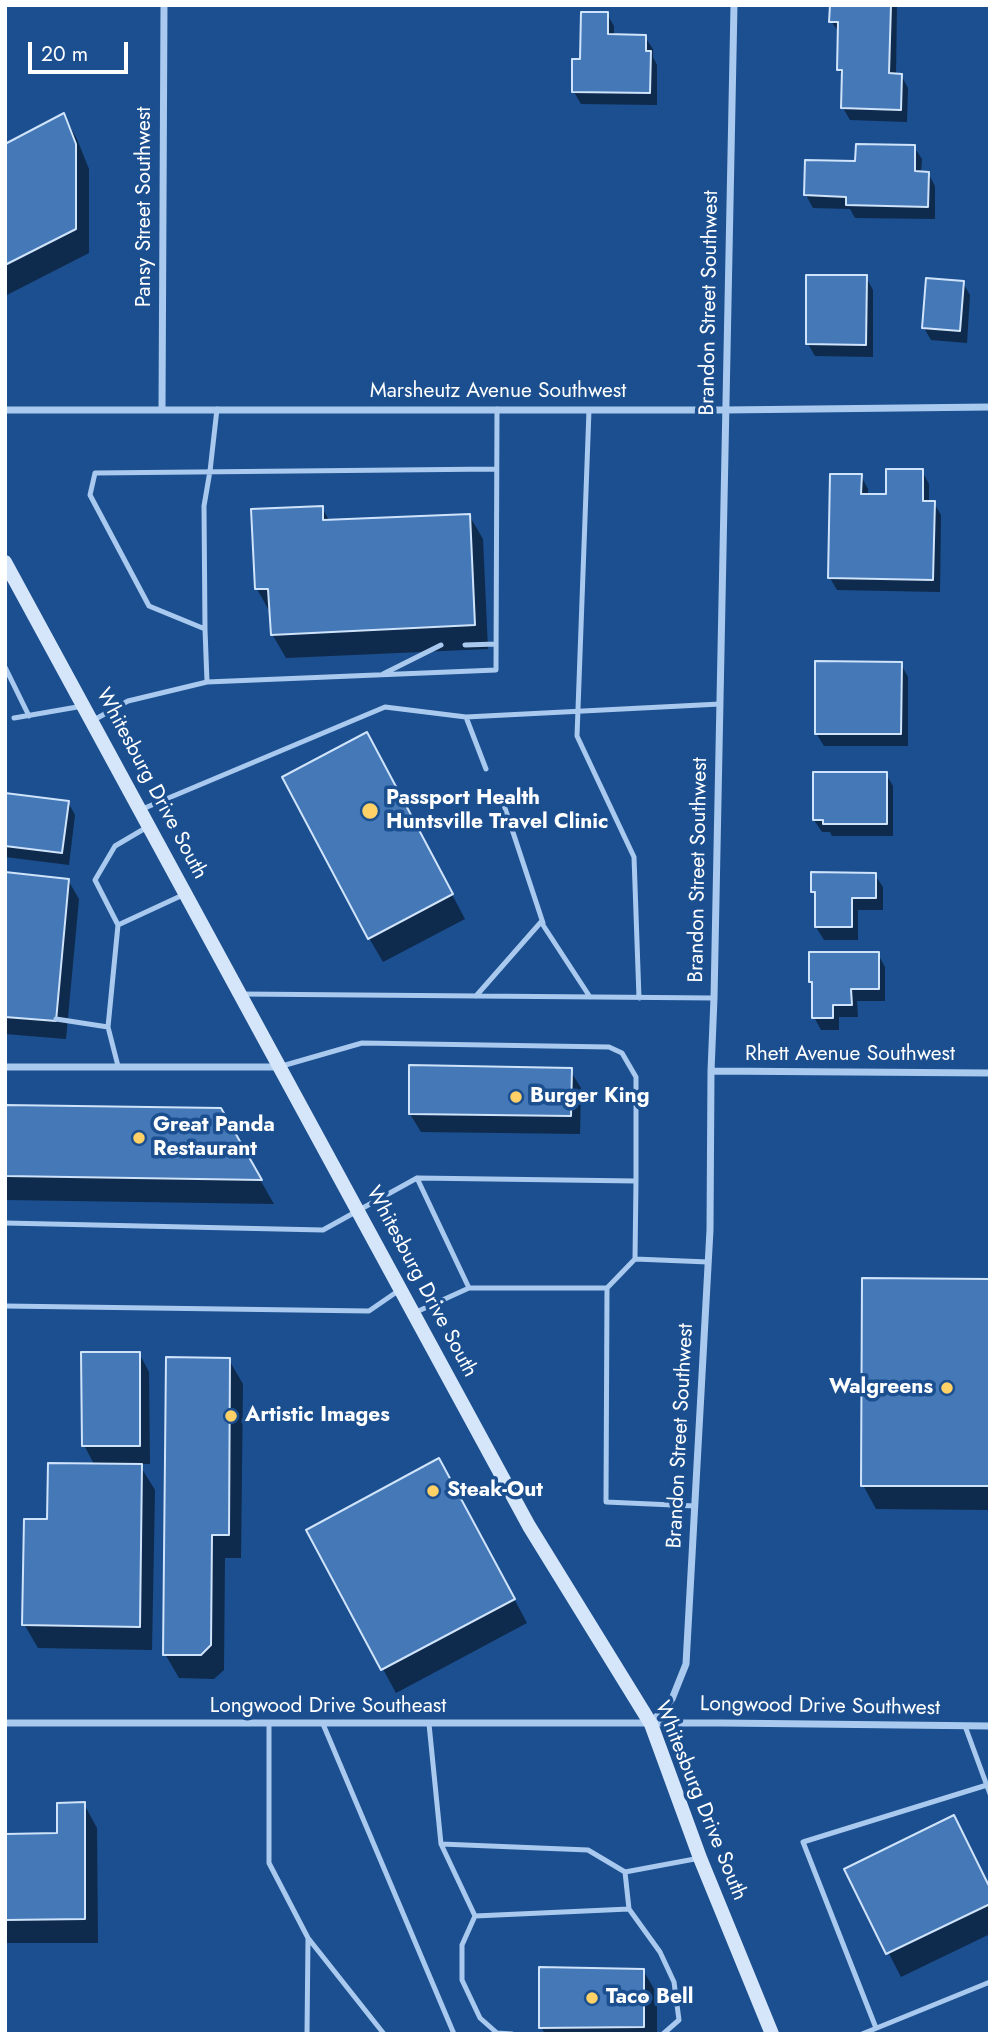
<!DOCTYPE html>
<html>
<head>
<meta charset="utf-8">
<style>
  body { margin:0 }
  #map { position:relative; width:995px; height:2039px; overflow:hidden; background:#1b4f8f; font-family:Jost,sans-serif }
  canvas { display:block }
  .frame { position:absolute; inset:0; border:7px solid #fff; pointer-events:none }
  .scale { position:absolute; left:28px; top:42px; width:100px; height:32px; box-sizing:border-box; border:4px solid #fff; border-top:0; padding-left:9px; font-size:21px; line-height:24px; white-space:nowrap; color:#fff; -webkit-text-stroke:5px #1b4f8f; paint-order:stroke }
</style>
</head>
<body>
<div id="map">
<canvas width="995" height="2039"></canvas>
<div class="frame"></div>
<div class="scale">20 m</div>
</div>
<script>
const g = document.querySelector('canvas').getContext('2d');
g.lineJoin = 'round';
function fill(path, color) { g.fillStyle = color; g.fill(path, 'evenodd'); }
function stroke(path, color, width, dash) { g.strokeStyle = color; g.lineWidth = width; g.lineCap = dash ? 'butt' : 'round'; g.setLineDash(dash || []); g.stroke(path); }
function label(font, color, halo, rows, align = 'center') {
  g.font = font + ' Jost,sans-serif'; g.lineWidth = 7; g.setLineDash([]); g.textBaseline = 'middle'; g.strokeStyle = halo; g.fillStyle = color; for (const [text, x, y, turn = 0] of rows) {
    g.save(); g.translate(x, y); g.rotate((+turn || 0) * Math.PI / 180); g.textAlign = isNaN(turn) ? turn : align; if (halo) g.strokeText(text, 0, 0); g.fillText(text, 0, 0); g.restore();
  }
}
fill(new Path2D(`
  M 831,5 L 897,5 L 896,75 L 901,75 L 908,88 L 907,122 L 850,120 L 843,108 L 844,78 L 839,70 L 840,34 L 831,21 Z
  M 607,14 L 614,26 L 614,36 L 645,37 L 653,49 L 653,57 L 657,65 L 657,105 L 581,104 L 574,92 L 581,61 Z
  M 64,116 L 77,139 L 89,169 L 89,253 L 5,296 L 5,146 Z
  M 914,147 L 922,159 L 921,173 L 928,173 L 935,186 L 935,219 L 855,218 L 850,209 L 813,208 L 806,195 L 857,163 Z
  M 866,277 L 873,290 L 873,357 L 815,356 L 808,344 Z
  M 963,283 L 970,295 L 967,343 L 931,340 L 924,328 Z
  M 922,471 L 929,484 L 929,503 L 934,503 L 941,515 L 940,592 L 837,590 L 830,578 L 861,476 L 868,489 L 868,496 L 887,496 Z
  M 322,508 L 330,522 L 469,515 L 483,539 L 488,649 L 286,658 L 272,634 L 271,614 L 257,589 Z
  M 901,664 L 908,677 L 908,746 L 824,746 L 816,733 Z
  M 380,759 L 465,919 L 383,962 L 369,938 Z
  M 886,774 L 893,786 L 893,836 L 832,836 L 830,832 L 822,832 L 814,820 Z
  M 5,795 L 68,802 L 75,815 L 69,865 L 5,857 Z
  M 5,874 L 68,880 L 79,899 L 66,1039 L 5,1034 Z
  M 875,875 L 883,887 L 883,910 L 858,910 L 858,940 L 824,940 L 816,927 L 816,898 L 813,891 Z
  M 878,954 L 885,967 L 885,1001 L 857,1001 L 858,1017 L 839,1017 L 839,1030 L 821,1030 L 814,1017 L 814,987 L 810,981 Z
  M 570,1070 L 581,1088 L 580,1134 L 421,1132 L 410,1114 Z
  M 5,1107 L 220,1110 L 274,1204 L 5,1200 Z
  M 990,1281 L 990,1510 L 876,1509 L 863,1485 Z
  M 139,1353 L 149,1372 L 150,1464 L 139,1464 L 155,1490 L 152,1650 L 38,1648 L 24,1624 L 49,1521 L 95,1466 L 84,1445 Z
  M 229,1360 L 243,1384 L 241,1558 L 225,1558 L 224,1670 L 214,1679 L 179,1678 L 165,1654 Z
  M 453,1484 L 527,1623 L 396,1693 L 383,1669 Z
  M 84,1804 L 97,1828 L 98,1943 L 5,1943 L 5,1835 L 59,1835 Z
  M 954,1818 L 990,1887 L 990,1934 L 901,1977 L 846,1870 Z
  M 643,1970 L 657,1994 L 657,2034 L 545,2034 L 541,2027 Z`), '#0007');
const building = new Path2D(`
  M 830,5 L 891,5 L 889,73 L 902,74 L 901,110 L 841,108 L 842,70 L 837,70 L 838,22 L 829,22 Z
  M 581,12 L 608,12 L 608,34 L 646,35 L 646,51 L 651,51 L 650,93 L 572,92 L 572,59 L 580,59 Z
  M 64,113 L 76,144 L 76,229 L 5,265 L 5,144 Z
  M 856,144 L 915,145 L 915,171 L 929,172 L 928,207 L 846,205 L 846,197 L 804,195 L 805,160 L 855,161 Z
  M 806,275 L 867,275 L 866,345 L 806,344 Z
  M 926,278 L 964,281 L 960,331 L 922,328 Z
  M 886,469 L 923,469 L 923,501 L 935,501 L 933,580 L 828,578 L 830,474 L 862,474 L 861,494 L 886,494 Z
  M 323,506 L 323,520 L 470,514 L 475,625 L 271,635 L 268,589 L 255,589 L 251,509 Z
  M 815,661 L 902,662 L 901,734 L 815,734 Z
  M 367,732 L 453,894 L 368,939 L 282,777 Z
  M 813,772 L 887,772 L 887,824 L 823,824 L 823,820 L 813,820 Z
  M 5,793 L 69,801 L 62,853 L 5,846 Z
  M 5,872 L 69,879 L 56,1021 L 5,1017 Z
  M 811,872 L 876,873 L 876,898 L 852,898 L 852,927 L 815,927 L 815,892 L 811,892 Z
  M 809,952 L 879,952 L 879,989 L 851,989 L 852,1005 L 833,1005 L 833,1018 L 812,1018 L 812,982 L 809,982 Z
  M 409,1065 L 572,1068 L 571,1116 L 409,1114 Z
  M 5,1105 L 221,1108 L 262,1180 L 5,1176 Z
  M 862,1278 L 990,1279 L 990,1486 L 861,1486 Z
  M 81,1352 L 140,1352 L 140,1446 L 82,1446 Z
  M 166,1357 L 230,1358 L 229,1535 L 212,1535 L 211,1645 L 201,1655 L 163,1655 Z
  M 439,1458 L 515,1599 L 381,1670 L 306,1530 Z
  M 48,1463 L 142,1464 L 140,1627 L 22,1625 L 24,1519 L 47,1519 Z
  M 85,1802 L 85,1919 L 5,1920 L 5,1834 L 57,1833 L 57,1803 Z
  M 954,1815 L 990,1888 L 990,1904 L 886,1954 L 844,1869 Z
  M 539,1967 L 644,1969 L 644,2027 L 539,2028 Z`);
fill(building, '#4478b7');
stroke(building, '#cfe3fa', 2);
stroke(new Path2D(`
  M 217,409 L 210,471 L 204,506 L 205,629 L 207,682 L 496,670 L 497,409
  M 589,410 L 577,736 L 634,857 L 639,998
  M 205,629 L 149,606 L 90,495 L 95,473 L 496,469
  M 465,645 L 496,644
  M 5,667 L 29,716
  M 383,674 L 441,645
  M 466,717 L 720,704
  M 14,718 L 83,706
  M 92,721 L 128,701 L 207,682
  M 501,796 L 543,923
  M 140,810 L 385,707 L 466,717 L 486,769
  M 118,925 L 95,880 L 115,846 L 149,826
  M 241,994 L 714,998
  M 476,996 L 541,922 L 590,997
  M 56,1019 L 108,1027 L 118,1066
  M 108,1027 L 118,925 L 185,894
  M 282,1066 L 362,1043 L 609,1047 L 622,1053 L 636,1077 L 636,1181
  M 417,1178 L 469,1288
  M 5,1223 L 323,1230 L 417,1178 L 636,1181 L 635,1259
  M 607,1288 L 635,1259 L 708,1262
  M 5,1306 L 369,1311 L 398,1291
  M 414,1313 L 469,1288 L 607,1288 L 606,1502 L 695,1506
  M 269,1724 L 269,1863 L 308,1938 L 384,2034
  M 323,1724 L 454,2034
  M 429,1724 L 441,1844
  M 965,1726 L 990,1794
  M 625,1872 L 629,1909 L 475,1916 L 441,1844 L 588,1850 L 625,1872 L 700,1858
  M 629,1909 L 660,1952 L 674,1982 L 679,2020 L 663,2034
  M 475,1916 L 462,1945 L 462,1980 L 480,2018 L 497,2033 L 512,2034
  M 876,2028 L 803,1842 L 987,1785
  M 307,2034 L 308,1938
  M 862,2034 L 990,1982`), '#a9c9ee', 5);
stroke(new Path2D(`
  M 162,409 L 164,5
  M 5,410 L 725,410 L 990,407
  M 5,1067 L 280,1067
  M 711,1071 L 990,1073
  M 5,1723 L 723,1723 L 990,1726
  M 651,1723 L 672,1699 L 686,1664 L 710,1230 L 711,1071 L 714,998 L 734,5`), '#a9c9ee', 7);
stroke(new Path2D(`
  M 5,562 L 529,1526 L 651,1724 L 700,1858 L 772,2034`), '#d6e6fa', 14);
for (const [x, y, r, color] of [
  [370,811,9,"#ffd166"],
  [516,1097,7,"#ffd166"],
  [139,1138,7,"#ffd166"],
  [947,1388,7,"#ffd166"],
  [231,1416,7,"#ffd166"],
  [433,1491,7,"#ffd166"],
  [592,1998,7,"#ffd166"]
]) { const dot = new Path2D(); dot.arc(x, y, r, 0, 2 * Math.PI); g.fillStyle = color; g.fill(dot); stroke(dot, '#1b4f8f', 2.5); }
label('21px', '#fff', '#1b4f8f', [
  ["Pansy Street Southwest",145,207,-90],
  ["Brandon Street Southwest",710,303,-89],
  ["Marsheutz Avenue Southwest",498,392],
  ["Whitesburg Drive South",151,784,62],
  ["Brandon Street Southwest",699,870,-89],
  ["Rhett Avenue Southwest",850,1055],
  ["Whitesburg Drive South",421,1282,62],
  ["Brandon Street Southwest",681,1436,-87],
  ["Longwood Drive Southeast",328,1707],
  ["Longwood Drive Southwest",820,1707,1],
  ["Whitesburg Drive South",700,1801,68]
]);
label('bold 21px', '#fff', '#1b4f8f', [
  ["Passport Health",386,799],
  ["Huntsville Travel Clinic",386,823],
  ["Burger King",530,1097],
  ["Great Panda",153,1126],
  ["Restaurant",153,1150],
  ["Walgreens",933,1388,"right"],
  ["Artistic Images",245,1416],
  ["Steak-Out",447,1491],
  ["Taco Bell",606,1998]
], 'left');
</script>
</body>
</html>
